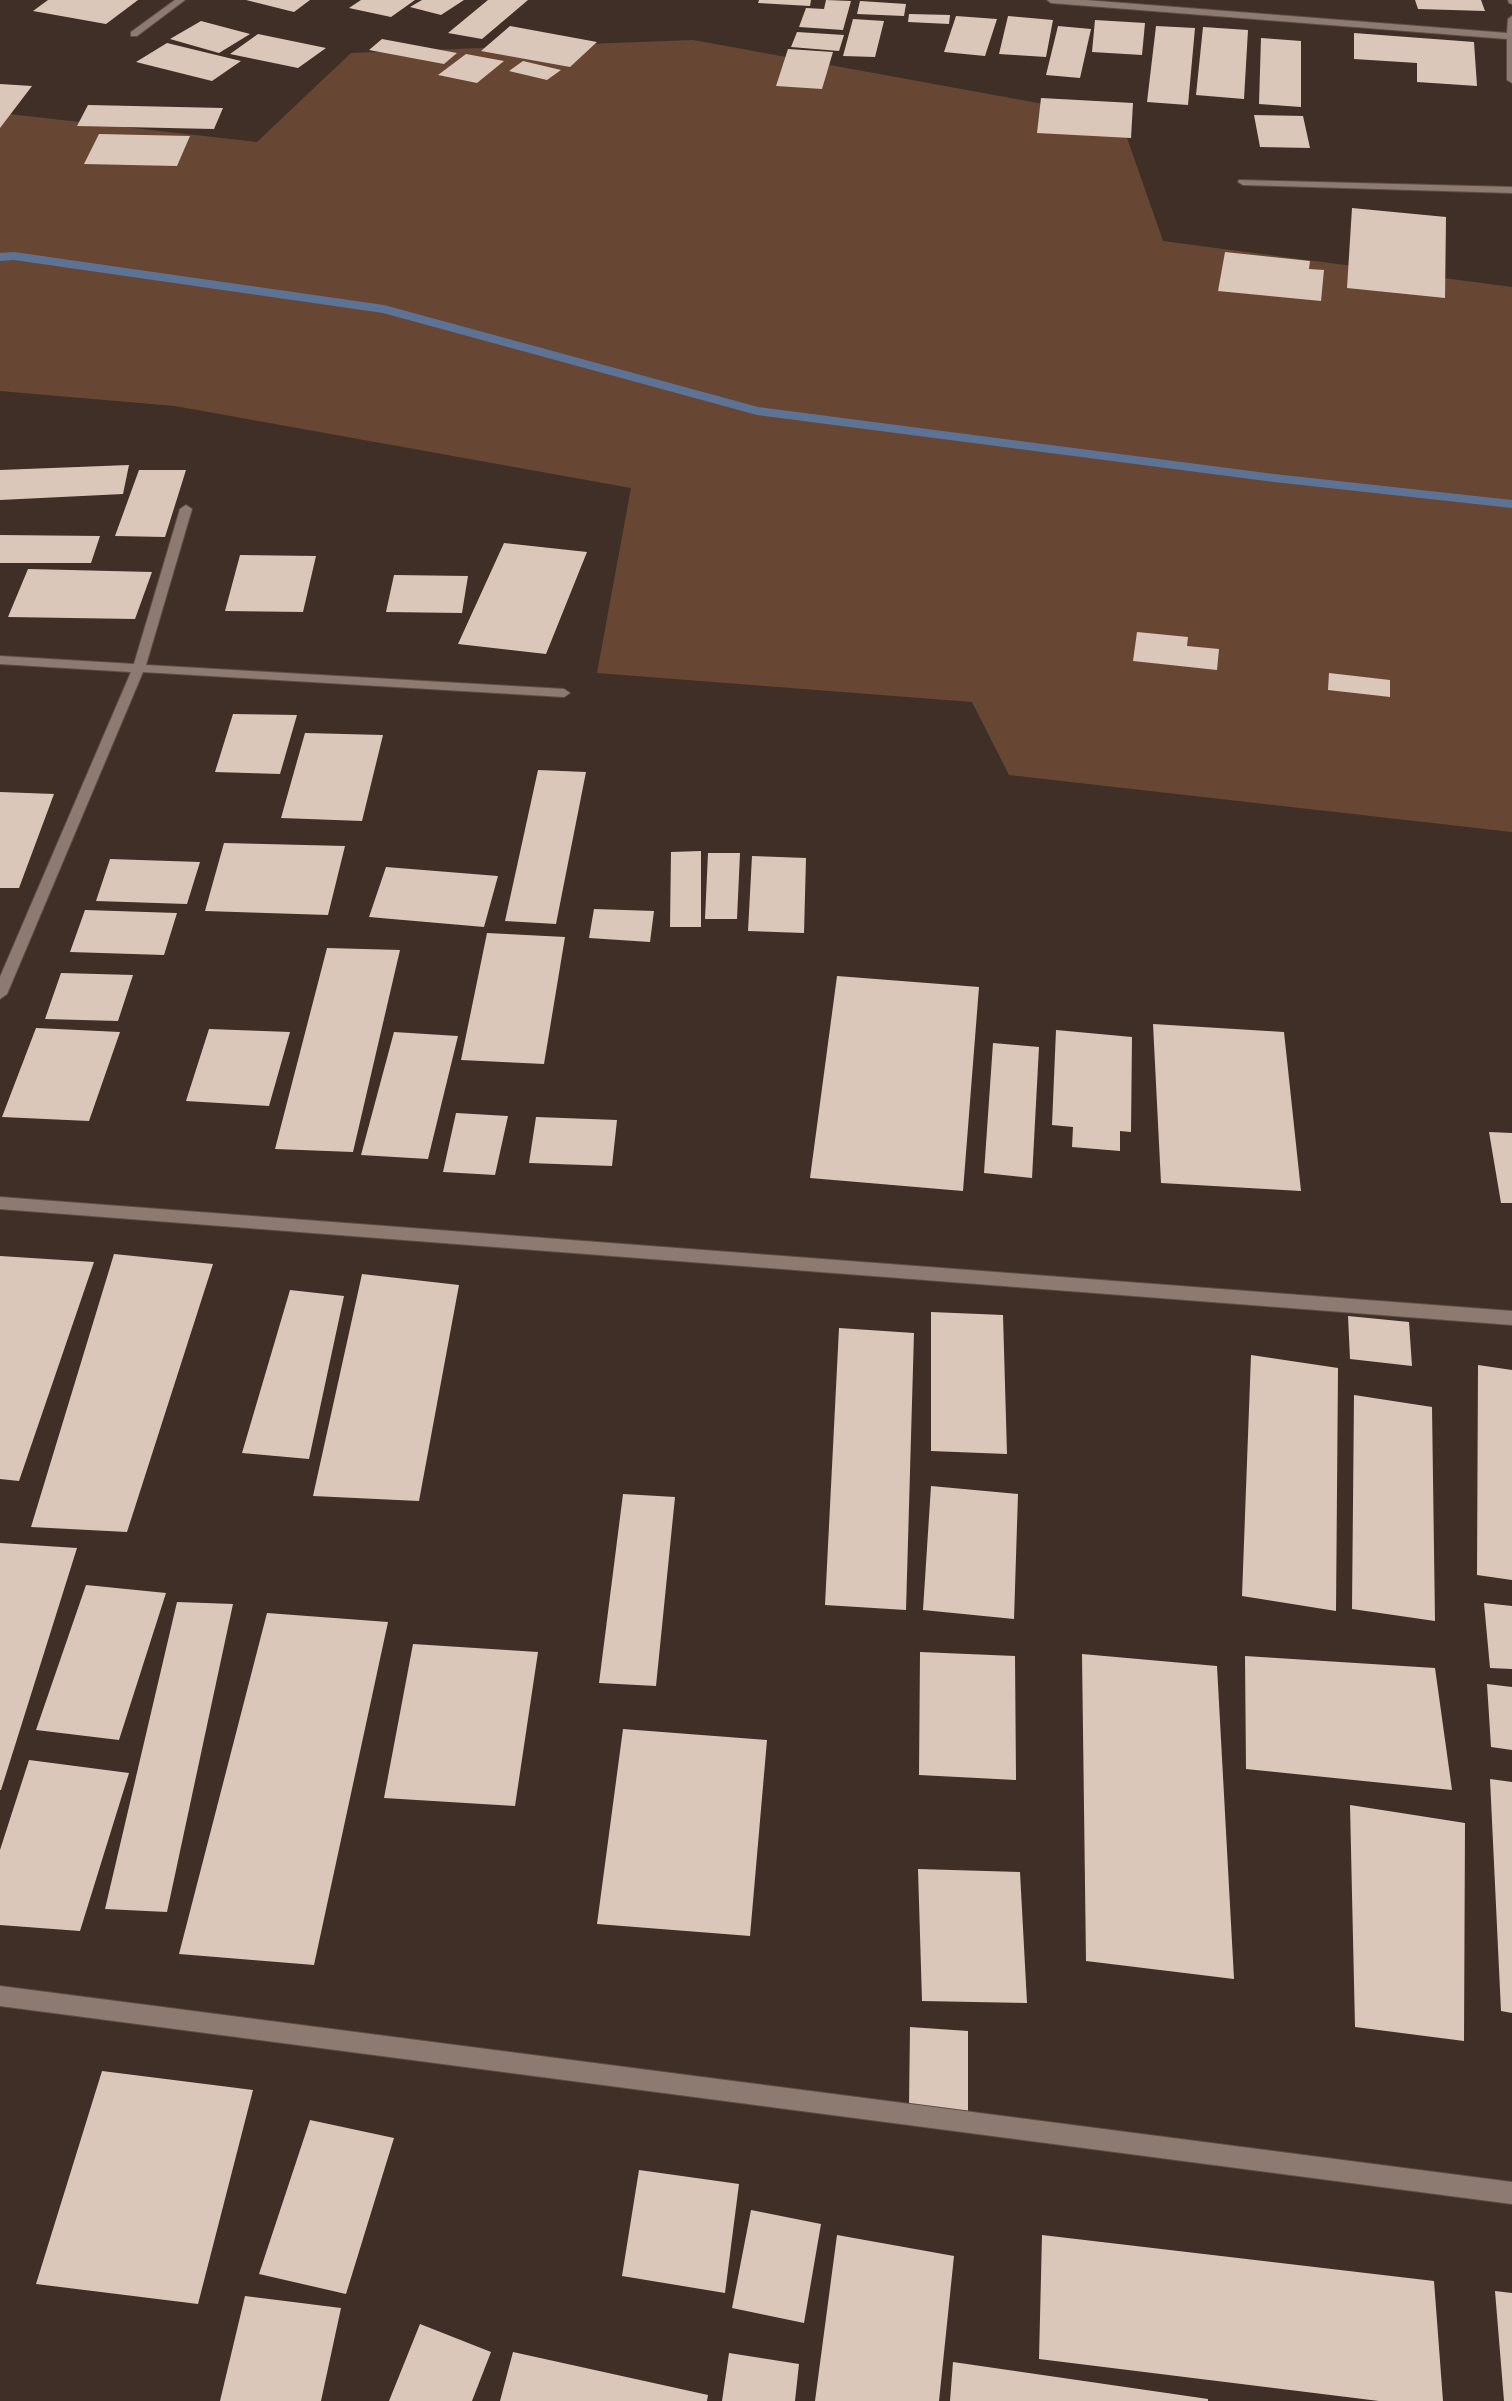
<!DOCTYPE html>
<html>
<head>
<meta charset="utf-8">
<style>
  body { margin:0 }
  canvas { display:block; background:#402f26 }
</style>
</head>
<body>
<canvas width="1512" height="2401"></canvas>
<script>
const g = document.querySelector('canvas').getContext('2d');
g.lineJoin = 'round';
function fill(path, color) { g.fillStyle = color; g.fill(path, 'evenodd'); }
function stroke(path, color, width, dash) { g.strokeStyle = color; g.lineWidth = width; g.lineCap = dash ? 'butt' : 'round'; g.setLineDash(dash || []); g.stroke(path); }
fill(new Path2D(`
  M 693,40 L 1120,118 L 1163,241 L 1512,287 L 1512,832 L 1009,775 L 972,702 L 597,673 L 631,488 L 175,406 L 0,391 L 0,113 L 257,142 L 351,53 Z`), '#674734');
fill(new Path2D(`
  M 14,252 L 384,305 L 758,407 L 1274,474 L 1512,500 L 1512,508 L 1274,482 L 757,415 L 383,313 L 14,260 L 0,261 L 0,253 Z`), '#5d7396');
fill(new Path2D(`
  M 48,0 L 138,0 L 106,24 L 33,11 Z
  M 246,0 L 310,0 L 294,12 Z
  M 361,0 L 415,0 L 391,17 L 349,8 Z
  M 422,0 L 464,0 L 441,15 L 410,7 Z
  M 488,0 L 528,0 L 482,39 L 448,33 Z
  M 759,0 L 811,0 L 810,6 L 758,3 Z
  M 826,0 L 851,1 L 843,30 L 799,27 L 806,8 L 824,9 Z
  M 1415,0 L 1481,0 L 1485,11 L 1418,9 Z
  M 860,1 L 906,4 L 904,16 L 857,14 Z
  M 909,14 L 950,15 L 949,24 L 908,22 Z
  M 956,16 L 997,19 L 985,56 L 944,52 Z
  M 1008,16 L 1053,20 L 1046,57 L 999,54 Z
  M 853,19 L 884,21 L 875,57 L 843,56 Z
  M 1095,20 L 1145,23 L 1142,55 L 1092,52 Z
  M 201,21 L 250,34 L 219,53 L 170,39 Z
  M 510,26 L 597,42 L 570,67 L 481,51 Z
  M 1058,26 L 1091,29 L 1080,78 L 1046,75 Z
  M 1156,26 L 1195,28 L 1188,105 L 1147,102 Z
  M 1203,27 L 1248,30 L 1244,99 L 1196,95 Z
  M 797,32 L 844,35 L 839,51 L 791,47 Z
  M 1354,33 L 1474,42 L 1477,86 L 1417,82 L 1417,63 L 1354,59 Z
  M 258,34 L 326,48 L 298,68 L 230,54 Z
  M 1261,38 L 1301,41 L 1301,107 L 1259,104 Z
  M 382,39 L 457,53 L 444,64 L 369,50 Z
  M 167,43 L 241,61 L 212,81 L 136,62 Z
  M 788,49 L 833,52 L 822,89 L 776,86 Z
  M 466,54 L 504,61 L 477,83 L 438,75 Z
  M 523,61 L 561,70 L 547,80 L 509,71 Z
  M 0,84 L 32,86 L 0,128 Z
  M 1041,98 L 1133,103 L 1131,138 L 1037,133 Z
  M 88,105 L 223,108 L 214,129 L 77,126 Z
  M 1254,115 L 1303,116 L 1310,148 L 1260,147 Z
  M 99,134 L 190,136 L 177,166 L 84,164 Z
  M 1352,208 L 1446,217 L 1445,298 L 1347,288 Z
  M 1225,252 L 1310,261 L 1309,269 L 1324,270 L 1321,301 L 1218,291 Z
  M 129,465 L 123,494 L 0,500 L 0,470 Z
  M 139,470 L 186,470 L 165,537 L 115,536 Z
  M 0,535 L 100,536 L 91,563 L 0,563 Z
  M 504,543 L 587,552 L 546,654 L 458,644 Z
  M 240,555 L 316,556 L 303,612 L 225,611 Z
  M 28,569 L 152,572 L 135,619 L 8,617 Z
  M 394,575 L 468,576 L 462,613 L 386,612 Z
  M 1137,632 L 1188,637 L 1187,646 L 1219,649 L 1217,670 L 1133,661 Z
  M 1329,673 L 1390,680 L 1390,697 L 1328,690 Z
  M 233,714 L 297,715 L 280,774 L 215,772 Z
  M 305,733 L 383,735 L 362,821 L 281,818 Z
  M 538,770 L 586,772 L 556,924 L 505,921 Z
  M 0,792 L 54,794 L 19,888 L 0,888 Z
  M 224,843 L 345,846 L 328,915 L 205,911 Z
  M 701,851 L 701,927 L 670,927 L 671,852 Z
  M 708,853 L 740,853 L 737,919 L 705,919 Z
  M 752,856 L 806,858 L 804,933 L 748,931 Z
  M 110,859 L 200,862 L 187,904 L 96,901 Z
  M 386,867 L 498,876 L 484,927 L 369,917 Z
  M 594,909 L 654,911 L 650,942 L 589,938 Z
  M 85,910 L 177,913 L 164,955 L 70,952 Z
  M 487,933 L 565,937 L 544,1064 L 461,1060 Z
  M 327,948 L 400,950 L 353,1152 L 275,1149 Z
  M 61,973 L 133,975 L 118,1021 L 45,1019 Z
  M 837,976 L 979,987 L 963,1191 L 810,1178 Z
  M 1153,1024 L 1284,1032 L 1301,1191 L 1161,1183 Z
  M 36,1028 L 120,1032 L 89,1121 L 2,1117 Z
  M 209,1029 L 290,1032 L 269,1106 L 186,1101 Z
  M 1056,1030 L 1132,1037 L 1131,1132 L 1120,1131 L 1120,1151 L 1072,1147 L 1073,1127 L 1052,1125 Z
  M 394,1032 L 458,1036 L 428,1159 L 361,1155 Z
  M 993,1043 L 1039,1047 L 1032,1178 L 984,1173 Z
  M 456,1113 L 508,1116 L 495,1175 L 443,1172 Z
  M 536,1117 L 617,1120 L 612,1166 L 529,1163 Z
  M 1489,1132 L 1512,1133 L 1512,1203 L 1501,1203 Z
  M 114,1254 L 213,1264 L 127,1532 L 31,1527 Z
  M 0,1256 L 94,1262 L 19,1481 L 0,1479 Z
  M 362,1274 L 459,1285 L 419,1501 L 313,1496 Z
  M 290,1290 L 344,1296 L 309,1459 L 242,1453 Z
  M 931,1312 L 1003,1315 L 1007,1454 L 931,1451 Z
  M 1348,1316 L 1409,1322 L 1412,1366 L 1350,1359 Z
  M 839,1328 L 914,1333 L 906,1610 L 825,1605 Z
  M 1251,1355 L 1338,1368 L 1336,1611 L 1242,1596 Z
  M 1478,1365 L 1512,1370 L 1512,1580 L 1477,1575 Z
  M 1354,1395 L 1432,1407 L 1435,1621 L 1352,1609 Z
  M 931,1486 L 1018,1494 L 1014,1619 L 923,1610 Z
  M 623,1494 L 675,1497 L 656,1686 L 599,1683 Z
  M 0,1543 L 77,1548 L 1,1790 L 0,1790 Z
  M 86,1585 L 166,1593 L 119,1740 L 36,1730 Z
  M 177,1602 L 233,1604 L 167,1912 L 105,1909 Z
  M 1484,1603 L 1512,1606 L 1512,1669 L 1490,1668 Z
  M 267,1613 L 388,1622 L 314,1965 L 179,1954 Z
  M 413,1644 L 538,1652 L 515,1806 L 384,1798 Z
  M 920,1652 L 1015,1656 L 1016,1780 L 919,1775 Z
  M 1082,1654 L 1217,1666 L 1234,1979 L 1086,1961 Z
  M 1245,1656 L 1435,1668 L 1452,1790 L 1246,1769 Z
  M 1487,1684 L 1512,1687 L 1512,1750 L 1491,1747 Z
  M 623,1729 L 767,1740 L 750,1936 L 597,1924 Z
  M 29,1760 L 129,1773 L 80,1931 L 0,1925 L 0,1850 Z
  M 1490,1779 L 1512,1782 L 1512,2013 L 1501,2011 Z
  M 1350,1805 L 1465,1823 L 1464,2041 L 1355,2027 Z
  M 918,1869 L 1020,1872 L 1027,2003 L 922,2001 Z
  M 910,2027 L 968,2031 L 968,2111 L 909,2106 Z
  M 102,2071 L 253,2090 L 198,2304 L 36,2284 Z
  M 310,2120 L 394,2138 L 346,2294 L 259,2274 Z
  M 639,2170 L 739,2184 L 725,2293 L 622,2276 Z
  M 751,2210 L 821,2224 L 804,2323 L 732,2308 Z
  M 837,2235 L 954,2256 L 939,2401 L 815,2401 Z
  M 1042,2235 L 1434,2281 L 1443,2401 L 1379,2401 L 1039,2359 Z
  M 1495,2291 L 1512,2293 L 1512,2401 L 1504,2401 Z
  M 245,2296 L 341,2308 L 321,2401 L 220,2401 Z
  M 420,2324 L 491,2352 L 472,2401 L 389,2401 Z
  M 513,2352 L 708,2395 L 707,2401 L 500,2401 Z
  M 729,2353 L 799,2364 L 795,2401 L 722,2401 Z
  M 953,2362 L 1208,2399 L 1208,2401 L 950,2401 Z`), '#dbc6ba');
const street = new Path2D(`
  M 175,0 L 185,0 L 137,36 L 131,36 L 131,32 Z
  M 1047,0 L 1085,0 L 1507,33 L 1508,19 L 1512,16 L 1512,83 L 1507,80 L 1507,39 L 1051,3 Z
  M 1508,0 L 1512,0 L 1512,4 L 1509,3 Z
  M 1239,180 L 1512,187 L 1512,193 L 1243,185 L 1238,182 Z
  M 186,505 L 192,509 L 146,665 L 564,689 L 570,693 L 564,697 L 143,672 L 7,994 L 0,999 L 0,977 L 131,672 L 0,664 L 0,656 L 134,664 L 180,509 Z
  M 0,1197 L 1512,1311 L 1512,1325 L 0,1209 Z
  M 0,1986 L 1512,2182 L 1512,2204 L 0,2006 Z`);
stroke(street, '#5e4e46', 2);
fill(street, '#8d7b71');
</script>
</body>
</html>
